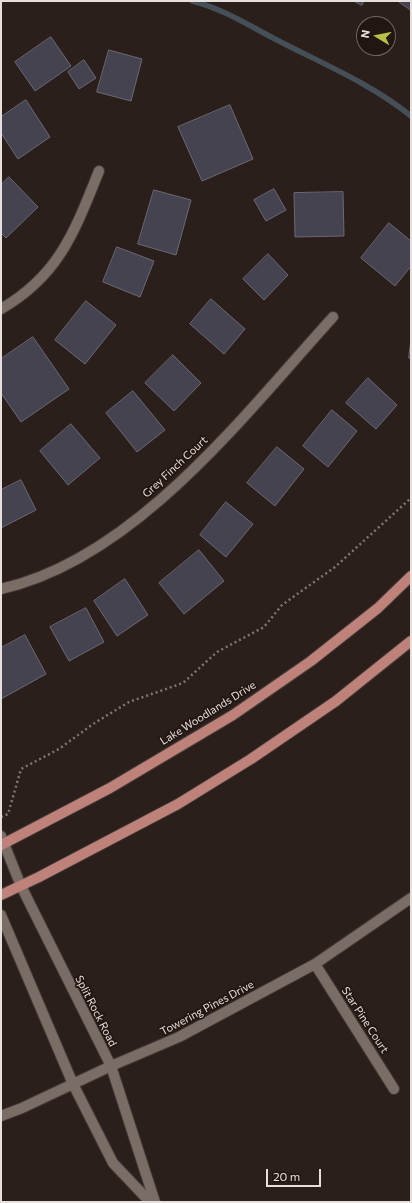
<!DOCTYPE html>
<html>
<head>
<meta charset="utf-8">
<style>
  body { margin:0 }
  #map { position:relative; width:412px; height:1203px; overflow:hidden; background:#2a1f1a; font-family:Commissioner,sans-serif }
  canvas { display:block }
  .frame { position:absolute; inset:0; border:2px solid #e7dfdb; pointer-events:none }
  .north { position:absolute; left:356px; top:16px; width:40px; height:40px; box-sizing:border-box; background:#211611; border:1px solid #706662; border-radius:50%; rotate:280deg; font-size:11px; font-weight:700; line-height:16px; text-align:center; color:#e7dfdb }
  .north::after { content:''; display:block; margin:auto; width:14px; height:18px; background:#b8c147; clip-path:polygon(50% 0,100% 100%,50% 72%,0 100%) }
  .scale { position:absolute; left:266px; top:1169px; width:55px; height:18px; box-sizing:border-box; border:2px solid #e7dfdb; border-top:0; padding-left:5px; font-size:12px; line-height:14px; white-space:nowrap; color:#e7dfdb; -webkit-text-stroke:3px #211611; paint-order:stroke }
</style>
</head>
<body>
<div id="map">
<canvas width="412" height="1203"></canvas>
<div class="frame"></div>
<div class="north">N</div>
<div class="scale">20 m</div>
</div>
<script>
const g = document.querySelector('canvas').getContext('2d');
g.lineJoin = 'round';
function stroke(path, color, width, dash) { g.strokeStyle = color; g.lineWidth = width; g.lineCap = dash ? 'butt' : 'round'; g.setLineDash(dash || []); g.stroke(path); }
function fill(path, color) { g.fillStyle = color; g.fill(path, 'evenodd'); }
function label(font, color, halo, rows, align = 'center') {
  g.font = font + ' Commissioner,sans-serif'; g.lineWidth = 3.5; g.setLineDash([]); g.textBaseline = 'middle'; g.strokeStyle = halo; g.fillStyle = color; for (const [text, x, y, turn = 0] of rows) {
    g.save(); g.translate(x, y); g.rotate((+turn || 0) * Math.PI / 180); g.textAlign = isNaN(turn) ? turn : align; if (halo) g.strokeText(text, 0, 0); g.fillText(text, 0, 0); g.restore();
  }
}
stroke(new Path2D(`
  M 192,1 C 221,8 248,25 275,39 C 321,63 370,83 411,116`), '#454f57', 5.5);
const building = new Path2D(`
  M 354,1 L 364,1 L 362,5 Z
  M 398,1 L 411,1 L 411,10 Z
  M 51,37 L 71,66 L 35,91 L 15,62 Z
  M 109,50 L 142,59 L 131,101 L 97,92 Z
  M 84,60 L 96,78 L 79,89 L 68,72 Z
  M 26,100 L 50,137 L 18,159 L 1,133 L 1,117 Z
  M 230,105 L 253,159 L 202,181 L 178,127 Z
  M 9,177 L 38,207 L 6,238 L 1,233 L 1,185 Z
  M 274,189 L 286,210 L 266,221 L 254,200 Z
  M 154,190 L 191,200 L 176,255 L 138,244 Z
  M 343,192 L 344,236 L 295,237 L 294,193 Z
  M 389,223 L 411,241 L 411,266 L 395,286 L 361,258 Z
  M 117,247 L 154,261 L 140,297 L 103,282 Z
  M 268,254 L 288,275 L 264,300 L 243,279 Z
  M 211,299 L 245,329 L 224,354 L 190,324 Z
  M 86,301 L 116,325 L 85,364 L 55,340 Z
  M 33,337 L 69,389 L 21,422 L 1,393 L 1,359 Z
  M 411,340 L 411,359 L 409,358 Z
  M 173,355 L 201,383 L 174,411 L 145,383 Z
  M 368,378 L 397,405 L 376,429 L 346,403 Z
  M 133,391 L 165,430 L 137,452 L 106,413 Z
  M 332,410 L 357,431 L 328,467 L 303,446 Z
  M 71,424 L 100,458 L 68,485 L 40,451 Z
  M 277,447 L 304,469 L 275,506 L 247,483 Z
  M 21,480 L 36,510 L 1,528 L 1,490 Z
  M 226,502 L 253,524 L 226,557 L 200,535 Z
  M 199,550 L 224,581 L 184,614 L 159,583 Z
  M 125,579 L 148,615 L 117,636 L 94,601 Z
  M 86,608 L 104,642 L 69,661 L 50,627 Z
  M 25,635 L 46,674 L 1,699 L 1,648 Z`);
fill(building, '#45434f');
stroke(building, '#6b6975', 1);
const minor = new Path2D(`
  M 1,309 C 60,275 75,230 99,171
  M 1,589 C 135,559 244,415 333,317
  M 1,836 L 21,886 L 111,1066 L 155,1202
  M 1,915 L 73,1084 L 113,1163 L 150,1202
  M 315,964 L 394,1089
  M 1,1116 L 22,1108 L 111,1066 L 179,1037 L 315,964 L 411,898`);
const major = new Path2D(`
  M 1,845 L 110,788 L 233,715 L 311,661 L 378,608 L 411,576
  M 1,895 L 39,877 L 178,804 L 251,759 L 336,701 L 411,641`);
stroke(minor, '#463c38', 12);
stroke(major, '#463c38', 12);
stroke(new Path2D(`
  M 1,817 L 8,814 L 21,769 L 59,749 L 93,724 L 129,702 L 183,683 L 217,652 L 264,627 L 282,605 L 335,567 L 411,498`), '#817772', 2.5, [2, 3]);
stroke(minor, '#7a6d66', 10);
stroke(major, '#be827a', 10);
label('11px', '#e7dfdb', '#211611', [
  ["Grey Finch Court",175,467,-43],
  ["Lake Woodlands Drive",208,713,-32],
  ["Towering Pines Drive",207,1008,-28],
  ["Split Rock Road",96,1011,63],
  ["Star Pine Court",365,1020,57]
]);
</script>
</body>
</html>
